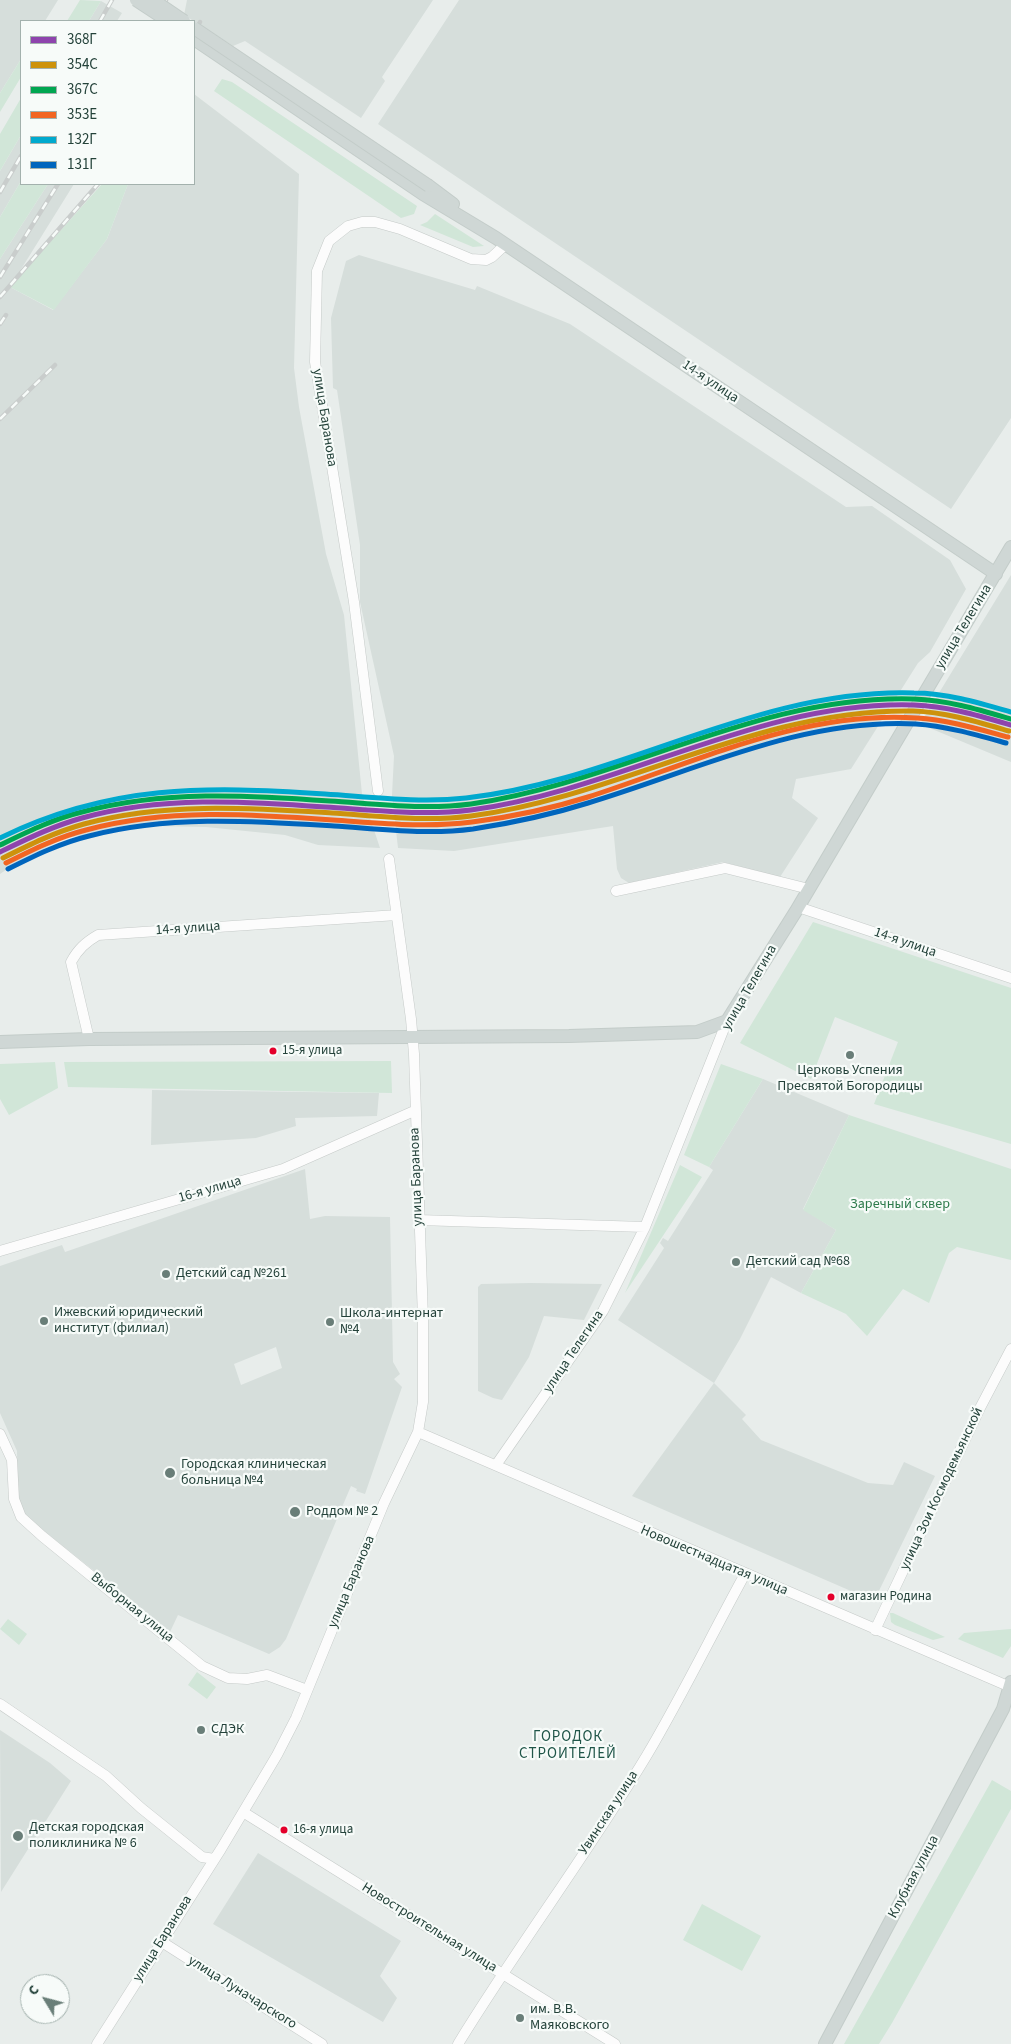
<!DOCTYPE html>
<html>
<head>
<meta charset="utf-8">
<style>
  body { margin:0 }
  #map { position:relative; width:1011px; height:2044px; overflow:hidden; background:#e8edeb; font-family:"Source Sans 3",sans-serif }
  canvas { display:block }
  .legend { position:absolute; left:20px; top:20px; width:175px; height:165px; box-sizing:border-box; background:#f7fbf9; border:1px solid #a3b1ad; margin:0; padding:6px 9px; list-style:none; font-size:15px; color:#24423a }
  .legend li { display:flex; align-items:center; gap:10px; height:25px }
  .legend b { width:25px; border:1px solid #a3b1ad }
  .north { position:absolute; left:20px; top:1974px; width:50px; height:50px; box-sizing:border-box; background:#f7fbf9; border:1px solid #a3b1ad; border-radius:50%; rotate:307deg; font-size:14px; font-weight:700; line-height:20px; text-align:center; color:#24423a }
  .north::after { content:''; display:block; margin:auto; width:18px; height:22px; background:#697e78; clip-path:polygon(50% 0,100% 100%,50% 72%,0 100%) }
</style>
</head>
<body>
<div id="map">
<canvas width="1011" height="2044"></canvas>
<ul class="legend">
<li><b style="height:6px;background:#8e44ad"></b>368Г</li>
<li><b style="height:6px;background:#cd920c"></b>354С</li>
<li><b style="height:6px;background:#00a651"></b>367С</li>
<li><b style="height:6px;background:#f26522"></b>353Е</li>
<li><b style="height:6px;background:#00a9ce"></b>132Г</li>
<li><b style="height:6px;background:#0065bd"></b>131Г</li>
</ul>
<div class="north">С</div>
</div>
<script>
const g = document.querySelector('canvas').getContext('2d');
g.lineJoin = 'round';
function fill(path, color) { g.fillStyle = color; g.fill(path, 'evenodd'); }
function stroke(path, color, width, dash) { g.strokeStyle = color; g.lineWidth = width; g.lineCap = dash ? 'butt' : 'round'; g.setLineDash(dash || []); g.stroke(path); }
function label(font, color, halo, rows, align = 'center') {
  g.font = font + ' "Source Sans 3",sans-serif'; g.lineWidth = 4.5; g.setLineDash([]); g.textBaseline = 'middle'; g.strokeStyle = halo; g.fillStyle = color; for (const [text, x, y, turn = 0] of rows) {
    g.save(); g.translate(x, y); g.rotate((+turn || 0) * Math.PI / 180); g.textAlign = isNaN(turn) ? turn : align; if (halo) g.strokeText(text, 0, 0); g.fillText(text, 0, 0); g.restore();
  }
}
fill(new Path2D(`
  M 0,0 L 58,0 L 45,21 L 21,21 L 21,59 L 0,93 Z
  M 187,0 L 433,0 L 382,77 L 385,81 L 361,118 L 245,41 L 233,46 L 184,15 Z
  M 459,0 L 1011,0 L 1011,418 L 951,509 L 378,124 Z
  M 101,1 L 122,13 L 117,21 L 89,21 Z
  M 194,94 L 299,174 L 294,368 L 299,407 L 326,554 L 344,615 L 362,794 L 380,848 L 318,845 L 285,835 L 206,827 L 155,826 L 65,838 L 13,865 L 0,874 L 0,259 L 48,184 L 74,184 L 10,287 L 53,310 L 107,239 L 128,184 L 194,184 Z
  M 21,135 L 21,181 L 0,217 L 0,171 Z
  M 359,255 L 475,290 L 477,286 L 570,324 L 846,507 L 872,506 L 950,560 L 966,589 L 930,652 L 918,663 L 851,769 L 796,779 L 792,798 L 818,818 L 780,877 L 723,862 L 629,883 L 621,878 L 617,869 L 613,826 L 454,851 L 398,848 L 392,795 L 394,756 L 360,602 L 360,545 L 337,390 L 333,388 L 331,318 L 346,261 Z
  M 1011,575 L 1011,762 L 920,724 Z
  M 763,1079 L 849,1115 L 803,1209 L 836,1230 L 801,1293 L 771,1277 L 740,1339 L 714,1383 L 746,1415 L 742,1419 L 761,1440 L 868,1483 L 893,1485 L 904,1462 L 935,1476 L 874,1601 L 632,1496 L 714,1383 L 618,1320 L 664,1248 L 660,1243 L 663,1238 L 668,1241 L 713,1170 L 709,1167 Z
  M 152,1090 L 379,1093 L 377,1116 L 295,1118 L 296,1126 L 256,1138 L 151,1145 Z
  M 305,1169 L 310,1219 L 325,1216 L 390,1217 L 393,1362 L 400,1374 L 394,1379 L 402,1387 L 365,1494 L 356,1491 L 357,1489 L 351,1486 L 286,1639 L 280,1647 L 269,1654 L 178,1615 L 169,1634 L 147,1613 L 29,1519 L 18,1504 L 17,1451 L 0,1413 L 0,1266 L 62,1245 L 65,1252 ZM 276,1347 L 282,1368 L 241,1385 L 234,1364 Z
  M 531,1283 L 602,1284 L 584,1320 L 544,1316 L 529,1357 L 502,1400 L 493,1398 L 478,1391 L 478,1287 L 481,1284 Z
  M 0,1730 L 50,1763 L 71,1781 L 1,1892 Z
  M 258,1853 L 401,1941 L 380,1976 L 397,1998 L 383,2022 L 213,1924 Z`), '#d6dedb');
fill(new Path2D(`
  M 80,0 L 101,1 L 89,21 L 67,21 Z
  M 21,59 L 21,77 L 0,112 L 0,93 Z
  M 222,79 L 232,82 L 417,206 L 414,214 L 401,218 L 214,91 Z
  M 21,98 L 21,135 L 0,171 L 0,134 Z
  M 21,181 L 21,184 L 48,184 L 0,259 L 0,217 Z
  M 102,184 L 128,184 L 107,239 L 54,310 L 10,287 Z
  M 435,214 L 484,246 L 473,247 L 420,225 L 427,222 Z
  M 813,922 L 1011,988 L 1011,1144 L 874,1104 L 898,1042 L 835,1017 L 811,1079 L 740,1043 Z
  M 391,1061 L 392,1093 L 68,1087 L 64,1062 Z
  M 55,1062 L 58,1088 L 9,1115 L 0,1099 L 0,1064 Z
  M 721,1064 L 763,1079 L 709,1167 L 684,1155 Z
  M 849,1115 L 1011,1169 L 1011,1260 L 957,1247 L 949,1253 L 929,1303 L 903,1289 L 867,1336 L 846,1314 L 801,1293 L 836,1230 L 803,1210 Z
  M 680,1165 L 702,1177 L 625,1293 Z
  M 890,1613 L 893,1613 L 945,1637 L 933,1640 L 895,1625 L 891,1622 Z
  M 8,1619 L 27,1634 L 19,1645 L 0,1629 Z
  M 1011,1629 L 1011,1646 L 1003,1658 L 958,1639 L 964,1633 Z
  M 197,1672 L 216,1687 L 207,1699 L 188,1685 Z
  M 992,1780 L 1011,1791 L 1011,1809 L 892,2023 L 879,2044 L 844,2044 Z
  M 702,1904 L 761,1936 L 742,1971 L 683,1940 Z`), '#d1e6d8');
const minor = new Path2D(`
  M 378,791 L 354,602 L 315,362 L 317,271 L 329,241 L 348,226 L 362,222 L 375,222 L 400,229 L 471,259 L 486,260 L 492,257 L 505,245
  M 616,891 L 725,868 L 809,889
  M 798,907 L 1011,978
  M 89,1039 L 71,962 C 78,949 86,942 98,935 L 397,915
  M 418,1220 L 645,1227
  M 0,1251 L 283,1169 L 414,1111
  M 418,1432 L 1008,1686
  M 0,1434 L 12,1460 L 14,1499 L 21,1517 L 42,1536 L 202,1666 L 228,1678 L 247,1679 L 267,1675 L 307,1690
  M 496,1465 L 603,1311 L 645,1227 L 727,1021
  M 875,1630 L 980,1408 L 1011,1349
  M 0,1704 L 106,1776 L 141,1808 L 202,1857 L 214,1859
  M 243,1812 L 615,2044
  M 162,1942 L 322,2044
  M 97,2044 L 221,1849 L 277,1755 L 296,1718 L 384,1503 L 418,1432 L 423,1402 L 423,1319 L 414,1054 L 411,1019 L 389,859
  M 458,2044 C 518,1946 588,1853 647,1755 C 682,1696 712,1634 745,1574`);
const major = new Path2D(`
  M 194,39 L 423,194 L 496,238 L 996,574
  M 429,186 L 453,204
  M 0,1042 L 89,1039 L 569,1036 L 697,1032 L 727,1021 L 796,911 L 1011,547
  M 825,2044 L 1003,1709 L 1011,1682`);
stroke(minor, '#c5cac8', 11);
stroke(major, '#c3ccc9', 14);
stroke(minor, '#fcfcfc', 10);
stroke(major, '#cfd7d5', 12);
const rail = new Path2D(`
  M 100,21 L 112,0
  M 156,21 L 166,0
  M 194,33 L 200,22
  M 0,192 L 21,156
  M 0,277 L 58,184
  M 0,297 L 98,184
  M 0,324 L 6,315
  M 0,419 L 55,365`);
stroke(rail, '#c9cdcc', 4.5);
stroke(rail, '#f7fbf9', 2.5, [8]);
const majorBridge = new Path2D(`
  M 136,0 L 168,21
  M 153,0 L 184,21
  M 194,28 L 429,186`);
stroke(majorBridge, '#c3ccc9', 14, []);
stroke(majorBridge, '#cfd7d5', 12);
stroke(new Path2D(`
  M 0,852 C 27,839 53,826 82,818 C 160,796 245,801 325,807 C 373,810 422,816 471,810 C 622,790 759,700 914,705 C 947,706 980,716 1011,725`), '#8e44ad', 5);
stroke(new Path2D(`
  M 3,858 C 29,845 55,832 84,824 C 164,802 250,808 332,813 C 378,816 425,822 471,816 C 622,796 758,708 913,711 C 946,712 978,722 1009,731`), '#cd920c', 5);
stroke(new Path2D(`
  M 0,845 C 27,832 53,819 82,812 C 163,790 248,795 330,801 C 377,804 424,810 471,804 C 622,782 759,694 914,699 C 947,700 980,710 1011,719`), '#00a651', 5);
stroke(new Path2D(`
  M 6,863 C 32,850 58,837 86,830 C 167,808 251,814 333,820 C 379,823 426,828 472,822 C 511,817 550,809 588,797 C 694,763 802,710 917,718 C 948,720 978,729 1008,737`), '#f26522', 5);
stroke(new Path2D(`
  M 0,838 C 110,784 206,786 325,794 C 372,797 419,803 466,798 C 620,781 756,688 914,693 C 947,693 980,703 1011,712`), '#00a9ce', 5);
stroke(new Path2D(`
  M 8,869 C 34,856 60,843 89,836 C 169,815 253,821 334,826 C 380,829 427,835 473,829 C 512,823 550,815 588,803 C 695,771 801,718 916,724 C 946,726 977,735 1006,743`), '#0065bd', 5);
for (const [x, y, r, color] of [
  [273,1051,4.5,"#e4002b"],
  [850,1055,5,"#697e78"],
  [736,1262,5,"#697e78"],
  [166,1274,5,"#697e78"],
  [44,1321,5,"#697e78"],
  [330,1322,5,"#697e78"],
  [170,1473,6,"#697e78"],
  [295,1512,6,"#697e78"],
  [831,1597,4.5,"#e4002b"],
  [201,1730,5,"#697e78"],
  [284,1830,4.5,"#e4002b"],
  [18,1836,6,"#697e78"],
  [520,2018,5,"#697e78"]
]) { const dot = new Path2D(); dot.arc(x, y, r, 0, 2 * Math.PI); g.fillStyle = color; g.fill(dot); stroke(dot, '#f7fbf9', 2); }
label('13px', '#24423a', '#f7fbf9', [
  ["15-я улица",282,1051],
  ["магазин Родина",840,1597],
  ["16-я улица",293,1830]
], 'left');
label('14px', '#24423a', '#f7fbf9', [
  ["14-я улица",710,382,34],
  ["улица Баранова",324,418,81],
  ["улица Телегина",964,627,-59],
  ["14-я улица",188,929,-4],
  ["14-я улица",905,943,19],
  ["улица Телегина",750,988,-60],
  ["улица Баранова",417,1177,-92],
  ["16-я улица",210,1190,-16],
  ["улица Телегина",574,1352,-56],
  ["улица Зои Космодемьянской",942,1489,-65],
  ["Новошестнадцатая улица",714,1561,23],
  ["улица Баранова",352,1582,-67],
  ["Выборная улица",132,1608,39],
  ["Увинская улица",609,1813,-57],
  ["Клубная улица",914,1877,-62],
  ["Новостроительная улица",429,1928,32],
  ["улица Баранова",163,1939,-58],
  ["улица Луначарского",242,1993,32]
]);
label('14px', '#24423a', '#f7fbf9', [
  ["Церковь Успения",850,1071,"center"],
  ["Пресвятой Богородицы",850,1087,"center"],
  ["Детский сад №68",746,1262],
  ["Детский сад №261",176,1274],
  ["Ижевский юридический",54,1313],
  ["институт (филиал)",54,1329],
  ["Школа-интернат",340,1314],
  ["№4",340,1330],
  ["Городская клиническая",181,1465],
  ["больница №4",181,1481],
  ["Роддом № 2",306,1512],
  ["СДЭК",211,1730],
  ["Детская городская",29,1828],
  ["поликлиника № 6",29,1844],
  ["им. В.В.",530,2010],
  ["Маяковского",530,2026]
], 'left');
label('14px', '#2d7a4b', '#f7fbf9', [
  ["Заречный сквер",900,1205]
]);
g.letterSpacing = '1px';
label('15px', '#1f5548', '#f7fbf9', [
  ["ГОРОДОК",568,1738],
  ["СТРОИТЕЛЕЙ",568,1755]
]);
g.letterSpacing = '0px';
</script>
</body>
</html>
